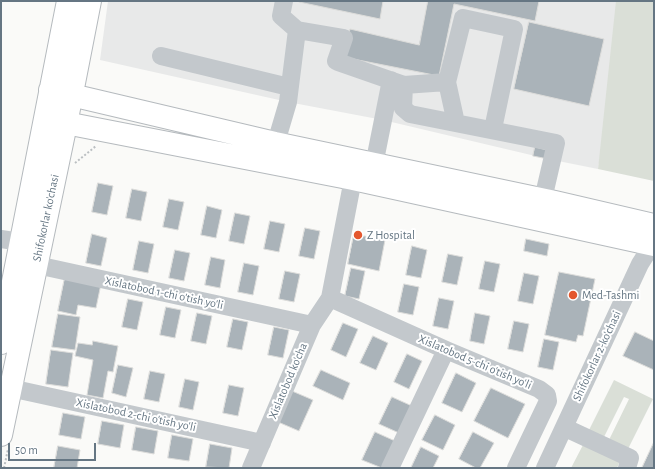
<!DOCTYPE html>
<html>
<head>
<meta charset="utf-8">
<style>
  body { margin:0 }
  #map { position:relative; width:655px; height:469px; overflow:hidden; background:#fafaf8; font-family:"Alegreya Sans",sans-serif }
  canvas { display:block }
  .frame { position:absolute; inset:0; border:2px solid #657683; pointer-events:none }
  .scale { position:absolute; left:8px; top:443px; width:88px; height:18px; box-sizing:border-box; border:2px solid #657683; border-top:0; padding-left:5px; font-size:12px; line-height:14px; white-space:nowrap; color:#657683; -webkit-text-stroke:3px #fff; paint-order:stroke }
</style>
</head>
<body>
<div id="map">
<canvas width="655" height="469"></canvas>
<div class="frame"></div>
<div class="scale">50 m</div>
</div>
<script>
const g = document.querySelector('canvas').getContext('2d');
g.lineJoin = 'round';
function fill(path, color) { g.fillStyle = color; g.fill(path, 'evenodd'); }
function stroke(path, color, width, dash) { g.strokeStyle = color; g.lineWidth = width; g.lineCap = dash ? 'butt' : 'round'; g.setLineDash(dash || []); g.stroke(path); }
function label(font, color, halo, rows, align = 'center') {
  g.font = font + ' "Alegreya Sans",sans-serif'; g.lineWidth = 4; g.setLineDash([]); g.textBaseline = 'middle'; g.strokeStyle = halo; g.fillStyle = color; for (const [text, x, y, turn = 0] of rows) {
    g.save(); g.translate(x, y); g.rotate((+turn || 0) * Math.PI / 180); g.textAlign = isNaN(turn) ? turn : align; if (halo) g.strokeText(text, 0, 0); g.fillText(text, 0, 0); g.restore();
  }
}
fill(new Path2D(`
  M 108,1 L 618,1 L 612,77 L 598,169 L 548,159 L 383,120 L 288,102 L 100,60 Z`), '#e8e9e9');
fill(new Path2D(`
  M 616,1 L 654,1 L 654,181 L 598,169 Z
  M 614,380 L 653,399 L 626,453 L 607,444 L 629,399 L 624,397 L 602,441 L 587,434 Z
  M 584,443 L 620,461 L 617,468 L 571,468 Z`), '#dadfd7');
const building = new Path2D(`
  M 299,1 L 383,1 L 380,19 L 299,2 Z
  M 428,1 L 539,1 L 535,21 L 454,4 L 439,76 L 343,57 L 350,29 L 419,45 Z
  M 529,22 L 604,39 L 589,106 L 514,89 Z
  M 535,147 L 551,151 L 548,159 L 533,156 Z
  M 98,183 L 113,186 L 107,215 L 92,212 Z
  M 132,189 L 147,192 L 141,221 L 126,218 Z
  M 169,199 L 184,202 L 178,230 L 163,227 Z
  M 207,206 L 222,210 L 216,238 L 201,235 Z
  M 235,213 L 250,216 L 244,244 L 229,241 Z
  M 270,221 L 285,224 L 279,252 L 264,249 Z
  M 305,228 L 320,231 L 314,259 L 299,256 Z
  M 92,234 L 107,238 L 101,266 L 86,263 Z
  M 354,234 L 385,240 L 379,271 L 348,264 Z
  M 526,239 L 549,244 L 547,256 L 524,251 Z
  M 139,241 L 154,244 L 148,273 L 133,270 Z
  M 412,246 L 427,250 L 421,278 L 406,275 Z
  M 175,250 L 190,253 L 184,281 L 169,278 Z
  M 448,254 L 463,257 L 457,285 L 442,282 Z
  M 211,257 L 225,260 L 220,288 L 205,285 Z
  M 485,261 L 500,264 L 494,292 L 479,289 Z
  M 244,263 L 259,266 L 253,295 L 238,292 Z
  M 351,268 L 365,271 L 359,299 L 345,296 Z
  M 285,271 L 300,274 L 294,302 L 279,299 Z
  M 559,272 L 595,279 L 583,336 L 578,335 L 576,342 L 545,335 Z
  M 524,273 L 539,276 L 533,304 L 518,301 Z
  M 65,277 L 101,284 L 96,308 L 78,305 L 76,315 L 58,311 Z
  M 404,284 L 419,287 L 413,315 L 398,312 Z
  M 439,298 L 454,301 L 448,329 L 433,326 Z
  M 128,299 L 143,302 L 137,330 L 122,327 Z
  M 166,307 L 181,310 L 175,338 L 160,335 Z
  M 197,313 L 212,316 L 206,344 L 191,341 Z
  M 475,313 L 490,316 L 484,344 L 470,341 Z
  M 58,314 L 80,317 L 75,350 L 52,347 Z
  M 233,319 L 248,322 L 242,350 L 227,347 Z
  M 514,321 L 529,324 L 523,352 L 508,349 Z
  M 343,323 L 358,329 L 346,357 L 331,350 Z
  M 274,327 L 289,330 L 283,358 L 268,355 Z
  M 635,332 L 654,341 L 654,370 L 623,356 Z
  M 373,336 L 388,343 L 376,370 L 360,363 Z
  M 544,339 L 559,342 L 553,370 L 538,367 Z
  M 93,341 L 118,346 L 113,372 L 108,371 L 103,398 L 87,395 L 93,360 L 75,356 L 78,343 L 92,345 Z
  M 51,350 L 73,353 L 68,387 L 46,384 Z
  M 407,354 L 422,361 L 409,389 L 394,382 Z
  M 118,365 L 133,368 L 126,397 L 112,393 Z
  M 321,370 L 350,383 L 343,400 L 313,386 Z
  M 150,371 L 165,374 L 159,402 L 144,399 Z
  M 456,373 L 476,383 L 462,412 L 442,403 Z
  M 185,379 L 199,382 L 193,410 L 179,407 Z
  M 229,385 L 244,388 L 238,416 L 223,413 Z
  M 491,388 L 525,404 L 508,438 L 474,421 Z
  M 292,391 L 313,400 L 299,431 L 278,422 Z
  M 392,397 L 412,406 L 399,433 L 379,424 Z
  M 63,413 L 85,417 L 81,439 L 59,435 Z
  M 435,415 L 455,425 L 443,450 L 422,440 Z
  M 102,421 L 124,425 L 120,448 L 98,444 Z
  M 136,427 L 158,431 L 154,454 L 132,450 Z
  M 375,432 L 395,441 L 382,468 L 362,460 Z
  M 473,432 L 494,443 L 480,468 L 476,468 L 459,459 Z
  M 172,435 L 193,439 L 189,461 L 168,458 Z
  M 654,442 L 654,468 L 642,468 Z
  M 210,444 L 232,448 L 229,468 L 206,467 Z
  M 58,446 L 80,450 L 77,468 L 54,468 Z
  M 421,447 L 439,456 L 433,468 L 411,468 Z`);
fill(building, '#aab3b9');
stroke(building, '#dcdcda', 1);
const major = new Path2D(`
  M 50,90 L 275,143 L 555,202 L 654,225
  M 45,119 L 353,179 L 654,245
  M 1,343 L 68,1
  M 1,435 L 66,124 L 90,1`);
stroke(major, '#b5babe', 24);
stroke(new Path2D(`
  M 75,163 L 96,146
  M 4,468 L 8,449`), '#bbbfc2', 2, [2, 2]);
stroke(new Path2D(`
  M 297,30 L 344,38 L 336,61 L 338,62 L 404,85
  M 161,56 L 289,87
  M 447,82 L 463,18 L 514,29 L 493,129
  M 456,123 L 447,82 L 404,85 L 403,108 L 410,114 L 556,143 L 540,212
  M 272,156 L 288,102 L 297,30 L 281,16 L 284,1
  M 374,165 L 391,80
  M 1,239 L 33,244
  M 23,262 L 312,325
  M 330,298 L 446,350 L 539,389 L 547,395 L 548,401 L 516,468
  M 1,386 L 262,443
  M 572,431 L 630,458 L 627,468
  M 251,468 L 312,325 L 330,298 L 353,179
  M 390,468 L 446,350
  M 545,468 L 640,264 L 652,245`), '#c3c8cc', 18);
stroke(major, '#fff', 22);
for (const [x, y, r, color] of [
  [358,235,5,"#e4572e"],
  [573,295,5,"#e4572e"]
]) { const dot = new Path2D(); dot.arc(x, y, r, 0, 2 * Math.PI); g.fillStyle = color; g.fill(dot); stroke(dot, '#fff', 1.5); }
label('12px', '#657683', '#fff', [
  ["Shifokorlar ko'chasi",46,218,-78],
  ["Xislatobod 1-chi o'tish yo'li",164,293,12],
  ["Shifokorlar 2-ko'chasi",597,356,-65],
  ["Xislatobod 5-chi o'tish yo'li",475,362,23],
  ["Xislatobod ko'cha",288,381,-67],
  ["Xislatobod 2-chi o'tish yo'li",136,415,12]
]);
label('12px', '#657683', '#fff', [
  ["Z Hospital",367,235],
  ["Med-Tashmi",582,295]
], 'left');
</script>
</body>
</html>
